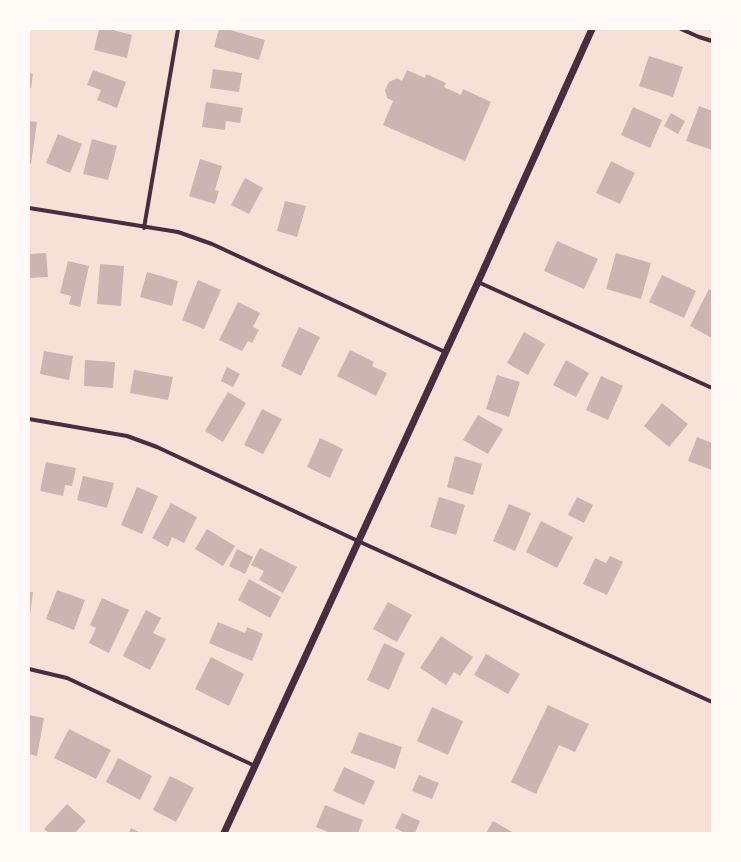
<!DOCTYPE html>
<html>
<head>
<meta charset="utf-8">
<style>
  body { margin:0 }
  #map { position:relative; width:741px; height:862px; overflow:hidden; background:#f7e1d7; font-family:Helvetica,sans-serif }
  canvas { display:block }
  .frame { position:absolute; inset:0; border:30px solid #fffaf5; pointer-events:none }
</style>
</head>
<body>
<div id="map">
<canvas width="741" height="862"></canvas>
<div class="frame"></div>
</div>
<script>
const g = document.querySelector('canvas').getContext('2d');
g.lineJoin = 'round';
function fill(path, color) { g.fillStyle = color; g.fill(path, 'evenodd'); }
function stroke(path, color, width, dash) { g.strokeStyle = color; g.lineWidth = width; g.lineCap = dash ? 'butt' : 'round'; g.setLineDash(dash || []); g.stroke(path); }
fill(new Path2D(`
  M 99,29 L 109,29 L 132,35 L 127,58 L 94,50 Z
  M 219,29 L 227,29 L 265,40 L 259,60 L 214,47 Z
  M 649,56 L 683,67 L 673,97 L 639,86 Z
  M 213,69 L 242,73 L 239,92 L 210,88 Z
  M 93,70 L 126,82 L 117,108 L 97,100 L 101,90 L 87,85 Z
  M 407,70 L 425,78 L 426,74 L 446,83 L 444,87 L 461,95 L 463,89 L 491,102 L 465,161 L 383,125 L 393,101 L 387,98 L 385,90 L 389,82 L 397,78 L 402,81 Z
  M 29,73 L 33,74 L 31,88 L 29,88 Z
  M 206,102 L 243,108 L 240,123 L 226,121 L 225,130 L 202,127 Z
  M 699,106 L 712,111 L 712,150 L 686,141 Z
  M 633,107 L 662,120 L 650,148 L 621,135 Z
  M 671,113 L 685,121 L 678,134 L 664,126 Z
  M 29,121 L 37,122 L 31,164 L 29,164 Z
  M 58,134 L 82,144 L 70,173 L 46,163 Z
  M 92,139 L 117,146 L 108,180 L 83,174 Z
  M 200,159 L 222,166 L 215,190 L 219,191 L 215,204 L 189,196 Z
  M 611,161 L 635,173 L 620,204 L 596,193 Z
  M 245,178 L 263,188 L 249,214 L 231,205 Z
  M 285,201 L 306,206 L 297,237 L 277,231 Z
  M 557,241 L 598,259 L 584,289 L 544,271 Z
  M 46,253 L 48,277 L 29,278 L 29,254 Z
  M 616,253 L 651,263 L 641,299 L 606,289 Z
  M 68,261 L 89,266 L 80,307 L 69,304 L 71,296 L 60,293 Z
  M 100,264 L 124,266 L 121,306 L 97,304 Z
  M 147,272 L 178,281 L 172,306 L 140,297 Z
  M 662,275 L 696,291 L 684,318 L 649,302 Z
  M 198,280 L 221,290 L 204,329 L 182,320 Z
  M 709,289 L 712,291 L 712,338 L 690,326 Z
  M 238,302 L 260,313 L 253,327 L 259,330 L 252,343 L 248,341 L 242,351 L 219,340 Z
  M 299,327 L 320,337 L 301,376 L 281,366 Z
  M 524,332 L 545,344 L 528,375 L 507,363 Z
  M 350,350 L 374,362 L 372,366 L 387,373 L 376,396 L 337,376 Z
  M 44,351 L 73,356 L 69,380 L 40,374 Z
  M 85,360 L 115,362 L 113,388 L 84,386 Z
  M 566,360 L 589,373 L 576,397 L 553,385 Z
  M 227,367 L 240,374 L 233,387 L 221,381 Z
  M 134,370 L 173,377 L 168,400 L 130,393 Z
  M 497,375 L 520,382 L 509,417 L 486,409 Z
  M 601,376 L 623,386 L 608,420 L 586,410 Z
  M 228,392 L 246,403 L 223,442 L 205,431 Z
  M 662,403 L 688,424 L 669,447 L 644,426 Z
  M 262,409 L 282,419 L 263,454 L 244,445 Z
  M 478,415 L 503,429 L 488,454 L 463,440 Z
  M 697,437 L 712,443 L 712,470 L 688,461 Z
  M 320,438 L 343,449 L 330,478 L 307,467 Z
  M 455,456 L 482,464 L 473,495 L 447,487 Z
  M 46,462 L 76,468 L 72,486 L 65,485 L 63,496 L 40,491 Z
  M 83,476 L 114,483 L 107,508 L 77,500 Z
  M 137,487 L 158,496 L 142,534 L 121,525 Z
  M 439,497 L 465,505 L 456,535 L 430,527 Z
  M 577,497 L 593,505 L 584,523 L 568,515 Z
  M 171,503 L 197,517 L 184,543 L 172,537 L 168,547 L 152,538 Z
  M 509,504 L 531,513 L 515,551 L 493,541 Z
  M 541,521 L 573,537 L 557,568 L 526,552 Z
  M 207,529 L 235,546 L 223,566 L 195,549 Z
  M 260,548 L 297,567 L 283,593 L 259,580 L 264,571 L 251,565 Z
  M 237,549 L 253,557 L 245,574 L 229,566 Z
  M 610,556 L 623,562 L 607,595 L 583,584 L 595,558 L 606,563 Z
  M 249,579 L 281,597 L 270,618 L 238,600 Z
  M 57,590 L 85,600 L 74,630 L 46,619 Z
  M 29,592 L 33,592 L 30,615 L 29,614 Z
  M 102,598 L 129,610 L 109,653 L 89,643 L 96,628 L 90,625 Z
  M 388,602 L 412,615 L 397,642 L 373,629 Z
  M 146,610 L 161,618 L 153,633 L 166,639 L 150,670 L 123,656 Z
  M 218,622 L 245,633 L 247,627 L 263,634 L 252,661 L 209,643 Z
  M 441,636 L 473,657 L 460,676 L 454,672 L 446,685 L 420,668 Z
  M 384,643 L 405,653 L 389,690 L 367,680 Z
  M 486,654 L 520,674 L 508,694 L 474,675 Z
  M 211,657 L 244,674 L 229,706 L 195,689 Z
  M 548,705 L 589,724 L 575,752 L 559,745 L 536,794 L 511,782 Z
  M 432,707 L 463,721 L 448,755 L 417,741 Z
  M 29,715 L 44,718 L 37,756 L 29,754 Z
  M 69,729 L 111,750 L 96,779 L 54,758 Z
  M 359,732 L 402,747 L 395,769 L 351,753 Z
  M 118,758 L 152,776 L 140,800 L 106,782 Z
  M 344,767 L 375,781 L 364,805 L 333,791 Z
  M 419,775 L 439,783 L 432,799 L 412,791 Z
  M 170,776 L 194,788 L 176,822 L 153,810 Z
  M 67,804 L 86,821 L 75,833 L 49,833 L 44,829 Z
  M 325,805 L 363,820 L 358,833 L 330,833 L 316,827 Z
  M 402,813 L 420,821 L 415,833 L 405,833 L 395,828 Z
  M 493,821 L 514,833 L 486,833 Z
  M 131,828 L 141,833 L 129,833 Z`), '#ccb4b1');
stroke(new Path2D(`
  M 681,29 L 699,37 L 712,41
  M 29,208 L 178,232 L 212,244 L 445,352
  M 144,228 L 178,29
  M 478,282 L 712,388
  M 29,419 L 127,436 L 157,447 L 358,541 L 712,702
  M 29,669 L 67,678 L 255,766`), '#4a2c40', 4);
stroke(new Path2D(`
  M 224,833 L 478,282 L 592,29`), '#4a2c40', 7);
</script>
</body>
</html>
